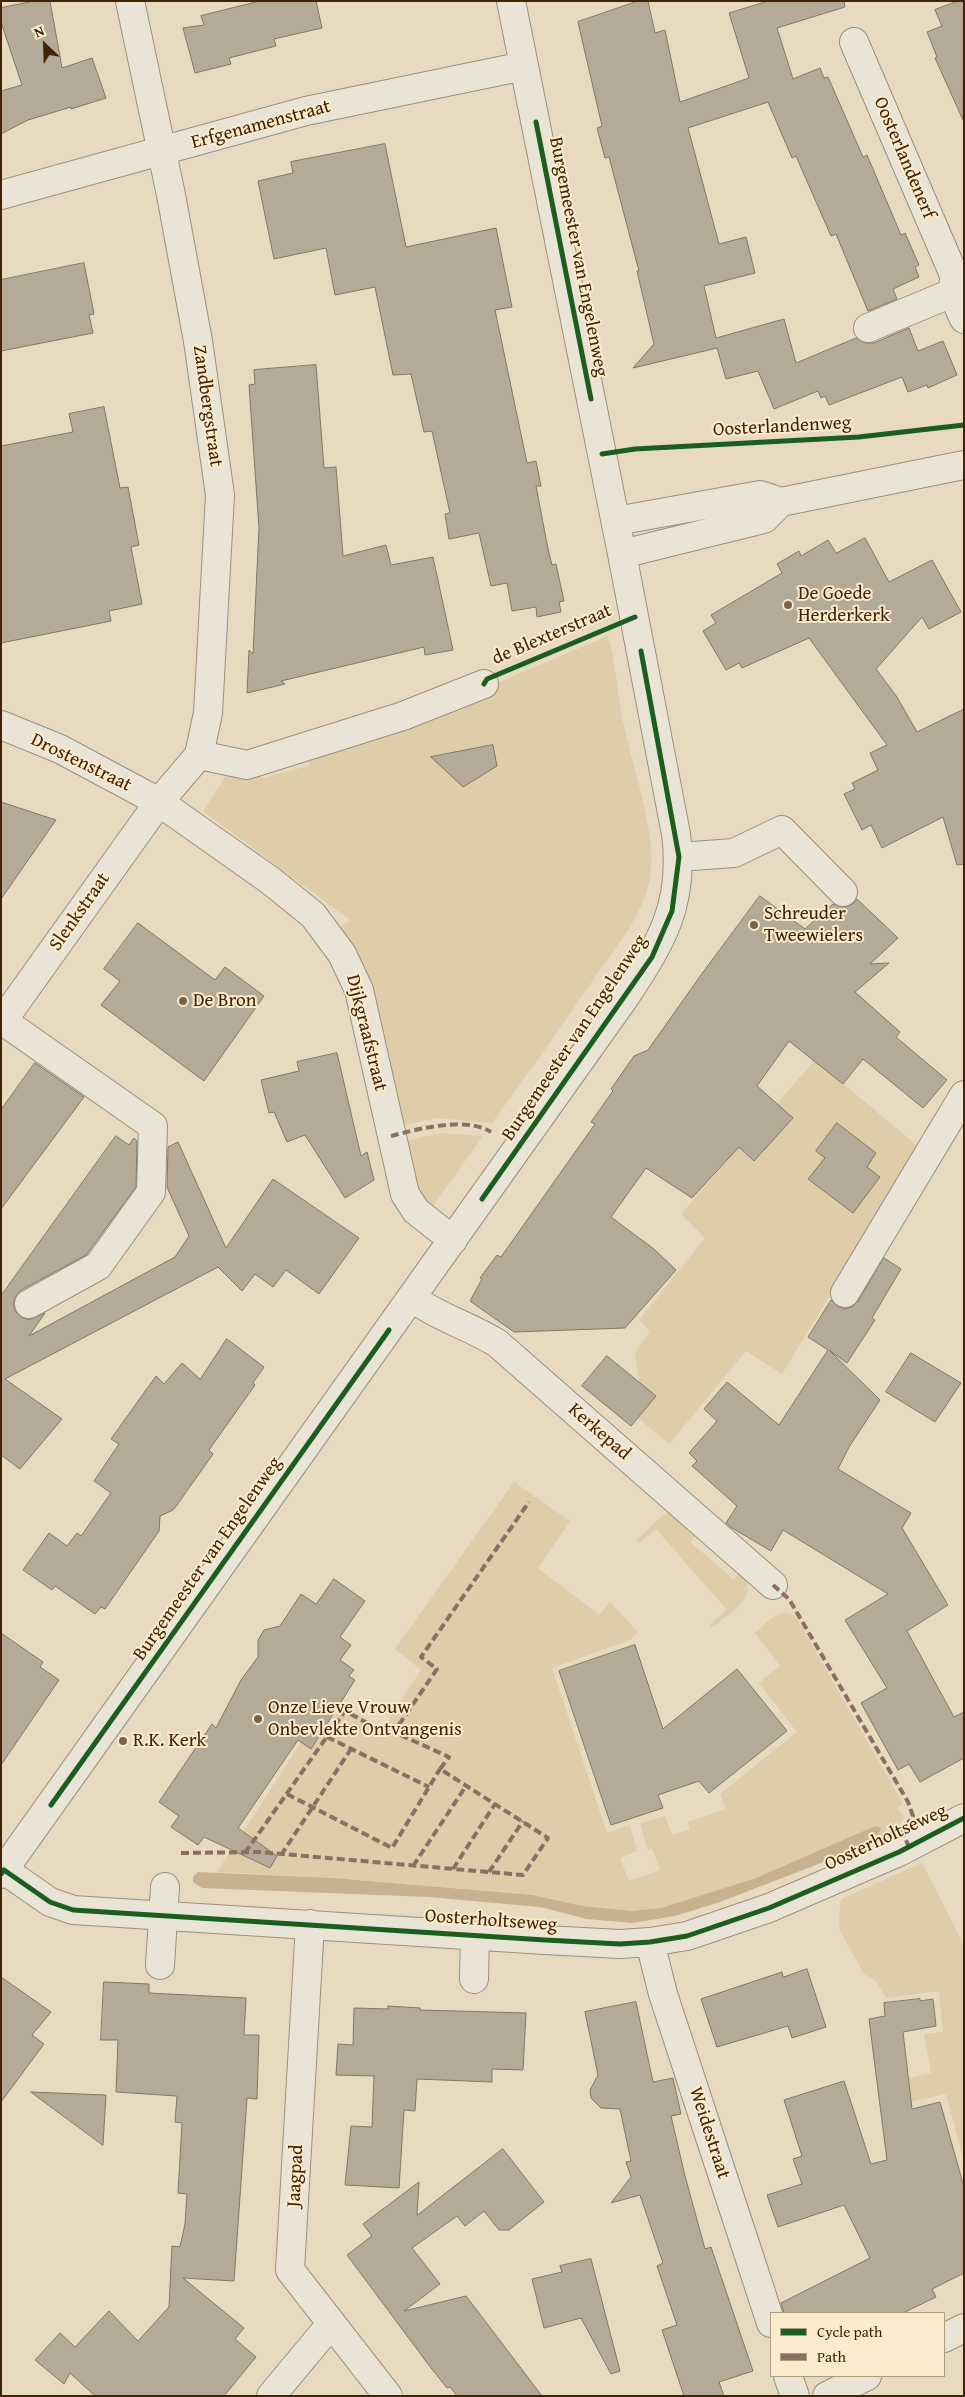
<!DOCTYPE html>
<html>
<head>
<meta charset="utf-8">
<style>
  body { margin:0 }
  #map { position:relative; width:965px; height:2397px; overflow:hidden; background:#e7dac1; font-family:"Gentium Book Plus",serif }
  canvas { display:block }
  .frame { position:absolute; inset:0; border:2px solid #412308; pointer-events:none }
  .legend { position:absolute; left:770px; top:2312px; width:175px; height:65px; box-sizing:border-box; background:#faebcc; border:1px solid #b09b7e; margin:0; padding:6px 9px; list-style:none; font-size:15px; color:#412308 }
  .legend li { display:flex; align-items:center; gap:10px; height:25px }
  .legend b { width:25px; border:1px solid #b09b7e }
  .north { position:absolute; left:20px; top:20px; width:50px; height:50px; -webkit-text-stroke:4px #faebcc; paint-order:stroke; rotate:336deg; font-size:14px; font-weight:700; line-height:20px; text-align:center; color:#412308 }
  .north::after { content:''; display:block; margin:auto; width:18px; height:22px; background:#412308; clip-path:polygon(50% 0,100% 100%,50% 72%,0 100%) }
</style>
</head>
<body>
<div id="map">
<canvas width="965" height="2397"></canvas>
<div class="frame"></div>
<ul class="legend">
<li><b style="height:6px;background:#1b5e20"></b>Cycle path</li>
<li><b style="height:6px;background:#8d6e63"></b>Path</li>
</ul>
<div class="north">N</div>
</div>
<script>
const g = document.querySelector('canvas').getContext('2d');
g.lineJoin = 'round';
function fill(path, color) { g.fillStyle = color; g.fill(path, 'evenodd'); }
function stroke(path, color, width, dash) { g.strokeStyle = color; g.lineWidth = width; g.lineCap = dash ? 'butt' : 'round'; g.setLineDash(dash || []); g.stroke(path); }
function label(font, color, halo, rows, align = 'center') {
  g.font = font + ' "Gentium Book Plus",serif'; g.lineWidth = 4; g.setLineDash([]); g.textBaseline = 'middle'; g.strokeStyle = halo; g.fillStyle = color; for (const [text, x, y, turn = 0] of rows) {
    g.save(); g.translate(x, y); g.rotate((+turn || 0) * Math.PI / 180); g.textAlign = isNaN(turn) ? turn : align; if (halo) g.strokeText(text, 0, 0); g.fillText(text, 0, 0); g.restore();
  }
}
fill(new Path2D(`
  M 608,636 C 616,664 617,693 623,722 C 632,766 658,835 650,878 C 643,915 616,947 595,977 C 562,1026 527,1075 492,1123 L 436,1118 L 401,1126 L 349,941 L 340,927 L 350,920 L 203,811 L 227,774 L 252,771 L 263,778 L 308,766 L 314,753 L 490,686 Z
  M 815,1060 L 920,1148 L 782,1374 L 746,1351 L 669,1444 L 632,1413 L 640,1386 L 635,1354 L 650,1331 L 639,1320 L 705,1238 L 681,1214 Z
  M 441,1133 L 483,1136 L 433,1206 C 412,1194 410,1163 404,1141 Z
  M 514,1482 L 570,1521 L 538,1568 L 599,1615 L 610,1602 L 638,1632 L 630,1640 L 552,1668 L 607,1833 L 630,1825 L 637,1851 L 620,1858 L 629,1881 L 660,1870 L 652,1848 L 648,1850 L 640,1824 L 665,1816 L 672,1835 L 690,1829 L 688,1822 L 726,1809 L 720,1794 L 797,1732 L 759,1683 L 780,1666 L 755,1633 C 767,1622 780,1605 796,1617 L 903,1804 L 897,1808 L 904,1818 L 895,1831 L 878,1837 L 880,1833 L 875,1826 L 756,1878 L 661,1908 L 632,1911 L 582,1906 L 533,1895 L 333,1878 L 217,1872 L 301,1742 L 311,1749 L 343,1705 L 382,1730 L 421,1670 L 395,1649 Z
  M 670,1513 L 696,1535 L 690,1542 L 733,1579 L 740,1572 C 762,1596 731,1612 713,1627 L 709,1626 L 727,1610 L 656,1529 L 639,1543 L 636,1541 L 663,1515 Z
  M 922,1863 L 964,1945 L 964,2161 L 946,2094 L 896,2105 L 893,2082 L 931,2073 L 924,2034 L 943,2032 L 939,1991 L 886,1998 L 877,1982 L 864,1974 L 840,1931 L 839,1916 L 841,1899 Z`), '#dfcca8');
fill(new Path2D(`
  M 875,1826 L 881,1828 L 878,1837 L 826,1861 L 720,1902 L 675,1916 L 633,1923 L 587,1919 L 540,1907 L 429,1897 L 202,1888 L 193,1882 L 193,1877 L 198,1872 L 333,1878 L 533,1895 L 582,1906 L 632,1911 L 661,1908 L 756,1878 Z`), '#c7b18e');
const building = new Path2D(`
  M 35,1 L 50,1 L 62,68 L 92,58 L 106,98 L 71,109 L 71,107 L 28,120 L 1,134 L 1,91 L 22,85 L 1,22 L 1,8 Z
  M 260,1 L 316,1 L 322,28 L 274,39 L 276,46 L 229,58 L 231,64 L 195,73 L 183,28 L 204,25 L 201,16 Z
  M 638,1 L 648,1 L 655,33 L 665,30 L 680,102 L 749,78 L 729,13 L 768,1 L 844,1 L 845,7 L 777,28 L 793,79 L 820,68 L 824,78 L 828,77 L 863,157 L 867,155 L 901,235 L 905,233 L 919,265 L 915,267 L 919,277 L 893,289 L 897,299 L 868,311 L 836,234 L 831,236 L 796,156 L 792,158 L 768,102 L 688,128 L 719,244 L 746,237 L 755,273 L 704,286 L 716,338 L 784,319 L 796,363 L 856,338 L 866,343 L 874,343 L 909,328 L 918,351 L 943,341 L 957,375 L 928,388 L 927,385 L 908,392 L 902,377 L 829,405 L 825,396 L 821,398 L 818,391 L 774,409 L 758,371 L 726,379 L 717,348 L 633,368 L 654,344 L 637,271 L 639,271 L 609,157 L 605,158 L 597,128 L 602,126 L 578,22 Z
  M 958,1 L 964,1 L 963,120 L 935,58 L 937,57 L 927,32 L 942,26 L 935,10 Z
  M 385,144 L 406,247 L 496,228 L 512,307 L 495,310 L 527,463 L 536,461 L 541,486 L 536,486 L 548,549 L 552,565 L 556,564 L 564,601 L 559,602 L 561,612 L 537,617 L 536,607 L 512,611 L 507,583 L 491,586 L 479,533 L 449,539 L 445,514 L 450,513 L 432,431 L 424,432 L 411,374 L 393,375 L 375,287 L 335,295 L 326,248 L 274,259 L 258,181 L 293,173 L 291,162 Z
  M 84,263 L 94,314 L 89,315 L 93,333 L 1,351 L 1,280 Z
  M 316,365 L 324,468 L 336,467 L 343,556 L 386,545 L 391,565 L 433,557 L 453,650 L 425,655 L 424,647 L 281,681 L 285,684 L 247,693 L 249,650 L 253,654 L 259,528 L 249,385 L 255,384 L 254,370 Z
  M 104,407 L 120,488 L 128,487 L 139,545 L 131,547 L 142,604 L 109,611 L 111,621 L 1,643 L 1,446 L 73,432 L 69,414 Z
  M 865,538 L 889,582 L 932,560 L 961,612 L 929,629 L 922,617 L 876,669 L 897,697 L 917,732 L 964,709 L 964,864 L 957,865 L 943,817 L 882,848 L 871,825 L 862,830 L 844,794 L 855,789 L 852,783 L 878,770 L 870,753 L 887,745 L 809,638 L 742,668 L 739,663 L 726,670 L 703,631 L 716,623 L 711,615 L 782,573 L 777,564 L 799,551 L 801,556 L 828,540 L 836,553 Z
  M 493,745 L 497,766 L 463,787 L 431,757 Z
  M 1,802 L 56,820 L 1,899 Z
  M 760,896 L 805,929 L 833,904 L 846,907 L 854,903 L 857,899 L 898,938 L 870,964 L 889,963 L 855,992 L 900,1032 L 896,1037 L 947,1080 L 923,1108 L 863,1059 L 843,1084 L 789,1041 L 757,1086 L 793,1118 L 754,1161 L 739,1147 L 692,1198 L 646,1168 L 611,1217 L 654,1249 L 676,1270 L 625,1328 L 514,1332 L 470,1301 L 482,1279 L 480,1278 L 497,1255 L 501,1257 L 595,1124 L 591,1122 L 613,1091 L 611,1089 L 634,1056 L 648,1050 L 701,975 Z
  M 138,923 L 215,980 L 225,967 L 264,996 L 204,1081 L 101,1005 L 120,981 L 104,969 Z
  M 337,1053 L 361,1156 L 367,1152 L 374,1180 L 345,1198 L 305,1135 L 287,1142 L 274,1112 L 269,1113 L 261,1080 L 299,1071 L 297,1062 Z
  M 35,1063 L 84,1097 L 1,1209 L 1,1110 Z
  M 837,1123 L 876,1153 L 867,1167 L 880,1177 L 853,1213 L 808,1179 L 825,1158 L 816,1151 Z
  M 116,1136 L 129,1145 L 134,1138 L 137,1141 L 136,1187 L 86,1255 L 21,1290 L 16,1296 L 13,1304 L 16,1312 L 21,1317 L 29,1320 L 45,1313 L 29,1336 L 175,1257 L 189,1236 L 167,1187 L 168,1147 L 178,1142 L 226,1248 L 273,1179 L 359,1238 L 319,1294 L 286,1270 L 273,1287 L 255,1274 L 242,1291 L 218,1267 L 5,1379 L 62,1419 L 20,1469 L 1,1455 L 1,1296 Z
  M 884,1258 L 901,1269 L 872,1318 L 875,1320 L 847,1363 L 829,1350 L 880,1400 L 849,1447 L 838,1469 L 911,1513 L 902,1528 L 948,1605 L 907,1631 L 954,1717 L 964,1712 L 964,1758 L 920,1782 L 909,1764 L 898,1770 L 861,1703 L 887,1688 L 845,1620 L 888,1594 L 783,1530 L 771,1551 L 732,1528 L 726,1523 L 737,1506 L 692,1466 L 697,1461 L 689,1453 L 717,1421 L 704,1409 L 727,1382 L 779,1425 L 828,1350 L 808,1337 L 831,1300 L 837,1306 L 844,1309 L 852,1307 L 858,1301 Z
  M 227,1339 L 264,1367 L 253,1383 L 255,1385 L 209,1450 L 213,1454 L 177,1505 L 173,1510 L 160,1516 L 159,1531 L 105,1609 L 101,1607 L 95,1614 L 55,1586 L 52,1590 L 23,1570 L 49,1533 L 67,1546 L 77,1533 L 81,1536 L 111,1493 L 94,1481 L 119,1444 L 111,1439 L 156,1376 L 164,1384 L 182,1363 L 200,1379 Z
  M 911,1353 L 961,1383 L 935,1422 L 886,1392 Z
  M 607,1356 L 656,1396 L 631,1426 L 582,1386 Z
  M 334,1579 L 365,1601 L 340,1637 L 351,1645 L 340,1660 L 354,1670 L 349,1676 L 355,1680 L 311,1749 L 298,1740 L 238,1828 L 277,1856 L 270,1868 L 204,1837 L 198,1845 L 171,1827 L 179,1816 L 159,1802 L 212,1724 L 216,1728 L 241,1680 L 258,1657 L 258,1640 L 264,1630 L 280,1626 L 301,1594 L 316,1604 Z
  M 1,1633 L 43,1662 L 40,1667 L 59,1680 L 1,1765 Z
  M 635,1645 L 663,1729 L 737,1669 L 787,1731 L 709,1793 L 699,1781 L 658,1795 L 663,1808 L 611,1825 L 559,1671 Z
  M 807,1969 L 826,2027 L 792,2038 L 788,2026 L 717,2047 L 701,1999 L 782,1972 L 783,1977 Z
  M 1,1977 L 51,2012 L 32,2035 L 44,2044 L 1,2102 Z
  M 104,1982 L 149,1984 L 149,1993 L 246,1998 L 244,2035 L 259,2035 L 257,2099 L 247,2098 L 234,2281 L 183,2278 L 244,2328 L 235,2339 L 256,2357 L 224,2396 L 95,2396 L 70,2373 L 64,2384 L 35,2360 L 60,2333 L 75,2347 L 109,2311 L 138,2341 L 169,2307 L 172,2246 L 180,2247 L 185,2224 L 187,2194 L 178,2193 L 182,2123 L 175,2122 L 177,2096 L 116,2092 L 118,2040 L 101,2040 Z
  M 920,1999 L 920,2001 L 933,1999 L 936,2026 L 903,2032 L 912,2109 L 940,2102 L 964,2187 L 964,2273 L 932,2289 L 936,2297 L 903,2313 L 784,2313 L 781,2303 L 870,2258 L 844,2205 L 778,2227 L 767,2195 L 802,2184 L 793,2159 L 802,2156 L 784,2100 L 844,2081 L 871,2164 L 887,2160 L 869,2019 L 885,2016 L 884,2003 Z
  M 636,2002 L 653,2082 L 673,2078 L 681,2114 L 671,2116 L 685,2176 L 705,2249 L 711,2247 L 753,2371 L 719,2382 L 724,2396 L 684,2396 L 662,2330 L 677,2325 L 657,2266 L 663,2263 L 640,2195 L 611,2203 L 631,2177 L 626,2162 L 631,2161 L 620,2109 L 601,2108 L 591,2098 L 590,2090 L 598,2075 L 585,2012 Z
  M 388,2006 L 420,2008 L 420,2010 L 526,2013 L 523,2070 L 492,2069 L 492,2082 L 417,2079 L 415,2111 L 404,2110 L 399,2188 L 345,2185 L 351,2126 L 372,2127 L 374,2076 L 336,2075 L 338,2044 L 353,2045 L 354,2008 L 388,2009 Z
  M 31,2092 L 106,2095 L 103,2145 Z
  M 503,2149 L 544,2202 L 509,2230 L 499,2230 L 484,2211 L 465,2226 L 457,2216 L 412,2248 L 440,2284 L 404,2311 L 466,2296 L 542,2396 L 457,2396 L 450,2387 L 447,2388 L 428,2364 L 347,2255 L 372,2236 L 363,2224 L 419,2182 L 417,2215 Z
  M 591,2259 L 620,2371 L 611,2374 L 581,2318 L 544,2328 L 532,2279 L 562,2272 L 560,2266 Z`);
fill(building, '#b4aa97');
stroke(building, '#817666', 1);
const minor = new Path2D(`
  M 854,42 L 954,275
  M 1,195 L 306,111 L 524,66
  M 955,274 L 952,293 L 964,319
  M 868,328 L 952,293
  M 616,521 L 760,495 L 781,502 L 964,465
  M 622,554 L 764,519 L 781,502
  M 1,725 L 60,749 L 159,802 L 271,881 L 313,915 L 342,954 L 359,990 L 405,1194 L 416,1211 L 453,1240
  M 199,755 L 247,765 L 403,716 L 484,684
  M 679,857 L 734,853 L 782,830 L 843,892
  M 3,1021 L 153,1126 L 151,1192 L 98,1266 L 29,1304
  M 1,1023 L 159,802 L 199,755 L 208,713 L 220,495 L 198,341 L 171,195 L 130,1
  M 845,1293 L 964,1095
  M 412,1298 C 438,1317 469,1326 497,1343 L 773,1585
  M 4,1870 L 50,1902 L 73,1910 L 545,1940 L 620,1944 L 650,1942 L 687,1936 L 769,1908 L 899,1852 L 964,1818
  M 1,1874 L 623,1000 C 661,943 685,905 676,834 L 622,554 L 511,1
  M 310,1924 L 290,2270 L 388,2396
  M 650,1942 L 663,1994 L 771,2323
  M 160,1965 L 165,1887
  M 474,1979 L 475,1936
  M 944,2338 L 964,2328
  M 788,2376 L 795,2396
  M 271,2396 L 331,2324
  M 827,2396 L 867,2376`);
stroke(minor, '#998f7d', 30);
stroke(minor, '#eae4d7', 28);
stroke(new Path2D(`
  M 391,1136 C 418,1129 466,1116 491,1132
  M 773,1585 L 789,1599 L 908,1802 L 913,1816 L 902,1831 L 909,1847
  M 327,1737 L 429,1787
  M 287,1794 L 392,1848 L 440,1769
  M 181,1853 L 259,1852 L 523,1875 L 548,1838 L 440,1769 L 449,1757 L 394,1732 L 437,1669 L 421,1657 L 529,1502
  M 245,1853 L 345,1711 L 389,1735 L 394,1732
  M 281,1855 L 351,1749
  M 413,1866 L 466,1786
  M 453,1869 L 495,1804
  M 489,1872 L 523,1821`), '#8d6e63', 4, [8, 4]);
stroke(new Path2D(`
  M 536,122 L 591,399
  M 602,454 L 635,449 L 859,437 L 964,425
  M 484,684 L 487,679 L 635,617
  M 482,1199 L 652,957 L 672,911 L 679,857 L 641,651
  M 51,1805 L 389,1330
  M 1,1874 L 4,1870 L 50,1902 L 73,1910 L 545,1940 L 620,1944 L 650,1942 L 687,1936 L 769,1908 L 899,1852 L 964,1818`), '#1b5e20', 5);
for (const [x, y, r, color] of [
  [788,605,5,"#7b6349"],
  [754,925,5,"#7b6349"],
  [183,1001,5,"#7b6349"],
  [258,1719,5,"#7b6349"],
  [123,1741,5,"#7b6349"]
]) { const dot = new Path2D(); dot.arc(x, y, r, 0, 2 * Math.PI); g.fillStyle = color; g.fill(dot); stroke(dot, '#faebcc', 2); }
label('19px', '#412308', '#faebcc', [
  ["Erfgenamenstraat",261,125,-15],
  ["Oosterlandenerf",904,158,67],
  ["Burgemeester van Engelenweg",578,257,79],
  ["Zandbergstraat",207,406,82],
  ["Oosterlandenweg",782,427,-3],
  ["de Blexterstraat",552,635,-23],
  ["Drostenstraat",81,763,26],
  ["Slenkstraat",80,912,-55],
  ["Dijkgraafstraat",366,1033,76],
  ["Burgemeester van Engelenweg",575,1038,-56],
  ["Kerkepad",599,1432,41],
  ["Burgemeester van Engelenweg",208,1559,-55],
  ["Oosterholtseweg",886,1838,-25],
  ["Oosterholtseweg",491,1921,4],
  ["Weidestraat",709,2133,72],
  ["Jaagpad",296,2176,-87]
]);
label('19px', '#412308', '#faebcc', [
  ["De Goede",798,594],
  ["Herderkerk",798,616],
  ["Schreuder",764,914],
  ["Tweewielers",764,936],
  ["De Bron",193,1001],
  ["Onze Lieve Vrouw",268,1708],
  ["Onbevlekte Ontvangenis",268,1730],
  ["R.K. Kerk",133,1741]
], 'left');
</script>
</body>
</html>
